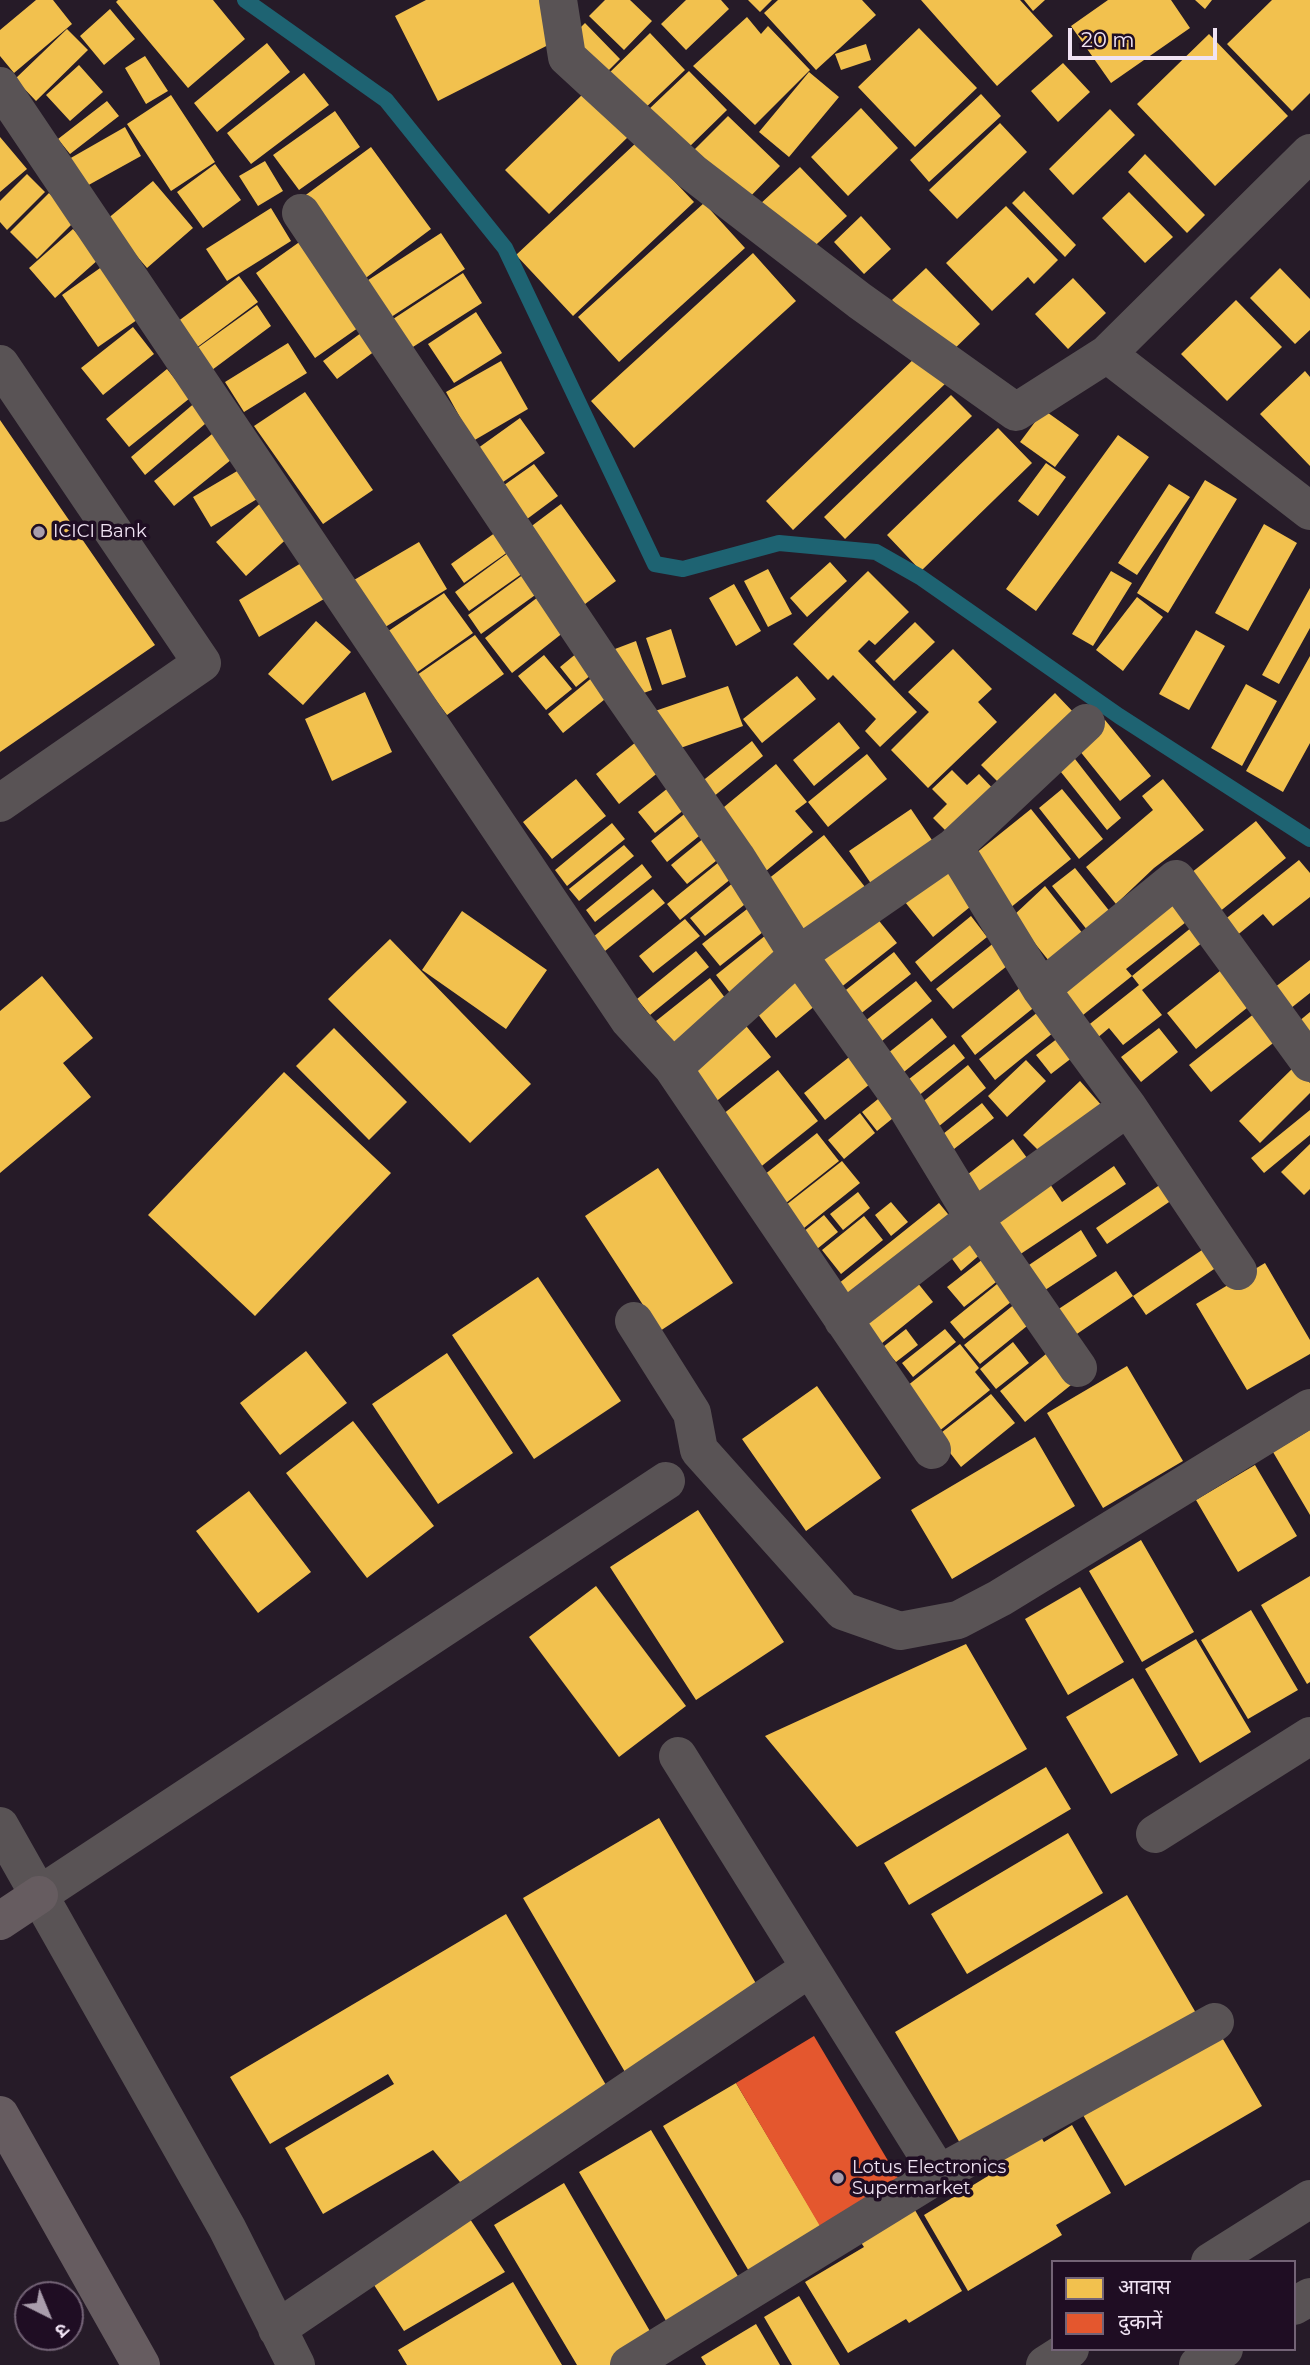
<!DOCTYPE html>
<html>
<head>
<meta charset="utf-8">
<style>
  body { margin:0 }
  #map { position:relative; width:1310px; height:2365px; overflow:hidden; background:#261b28; font-family:Montserrat,"Noto Sans Devanagari",sans-serif }
  canvas { display:block }
  .legend { position:absolute; left:1051px; top:2260px; width:245px; height:91px; box-sizing:border-box; background:#1f0d23; border:2px solid #736376; margin:0; padding:9px 12px; list-style:none; font-size:21px; color:#f0e3f3 }
  .legend li { display:flex; align-items:center; gap:14px; height:35px }
  .legend b { width:35px; border:2px solid #736376 }
  .north { position:absolute; left:14px; top:2281px; width:70px; height:70px; box-sizing:border-box; background:#1f0d23; border:2px solid #736376; border-radius:50%; rotate:137deg; font-size:19px; font-weight:700; line-height:28px; text-align:center; color:#f0e3f3 }
  .north::after { content:''; display:block; margin:auto; width:24px; height:32px; background:#a99dac; clip-path:polygon(50% 0,100% 100%,50% 72%,0 100%) }
  .scale { position:absolute; left:1068px; top:28px; width:149px; height:32px; box-sizing:border-box; border:4px solid #f0e3f3; border-top:0; padding-left:9px; font-size:21px; line-height:24px; white-space:nowrap; color:#f0e3f3; -webkit-text-stroke:5px #1f0d23; paint-order:stroke }
</style>
</head>
<body>
<div id="map">
<canvas width="1310" height="2365"></canvas>
<ul class="legend">
<li><b style="height:19px;background:#f2c14e"></b>आवास</li>
<li><b style="height:19px;background:#e4572e"></b>दुकानें</li>
</ul>
<div class="north">उ</div>
<div class="scale">20 m</div>
</div>
<script>
const g = document.querySelector('canvas').getContext('2d');
g.lineJoin = 'round';
function fill(path, color) { g.fillStyle = color; g.fill(path, 'evenodd'); }
function stroke(path, color, width, dash) { g.strokeStyle = color; g.lineWidth = width; g.lineCap = dash ? 'butt' : 'round'; g.setLineDash(dash || []); g.stroke(path); }
function label(font, color, halo, rows, align = 'center') {
  g.font = font + ' Montserrat,sans-serif'; g.lineWidth = 7; g.setLineDash([]); g.textBaseline = 'middle'; g.strokeStyle = halo; g.fillStyle = color; for (const [text, x, y, turn = 0] of rows) {
    g.save(); g.translate(x, y); g.rotate((+turn || 0) * Math.PI / 180); g.textAlign = isNaN(turn) ? turn : align; if (halo) g.strokeText(text, 0, 0); g.fillText(text, 0, 0); g.restore();
  }
}
fill(new Path2D(`
  M 36,0 L 53,0 L 72,24 L 14,73 L 0,56 L 0,30 Z
  M 118,0 L 213,0 L 245,39 L 188,88 L 116,2 Z
  M 426,0 L 543,0 L 562,38 L 438,101 L 395,16 Z
  M 605,0 L 630,0 L 652,21 L 624,50 L 589,16 Z
  M 686,0 L 721,0 L 729,9 L 686,50 L 661,24 Z
  M 748,0 L 772,0 L 760,12 Z
  M 778,0 L 862,0 L 876,15 L 816,70 L 764,13 Z
  M 921,0 L 1020,0 L 1053,36 L 997,86 Z
  M 1024,0 L 1045,0 L 1033,11 Z
  M 1108,0 L 1171,0 L 1190,28 L 1111,83 L 1071,26 Z
  M 1195,0 L 1212,0 L 1205,9 Z
  M 1272,0 L 1310,0 L 1310,93 L 1292,111 L 1227,44 Z
  M 110,9 L 135,39 L 104,65 L 80,36 Z
  M 747,17 L 761,34 L 768,26 L 810,70 L 755,125 L 693,66 Z
  M 585,23 L 620,59 L 602,77 L 568,40 Z
  M 919,28 L 977,88 L 915,147 L 858,87 Z
  M 67,29 L 88,50 L 36,101 L 15,79 Z
  M 650,33 L 685,70 L 640,113 L 605,77 Z
  M 1209,34 L 1288,116 L 1215,186 L 1137,104 Z
  M 267,43 L 290,72 L 217,132 L 194,103 Z
  M 866,44 L 871,60 L 841,70 L 835,54 Z
  M 145,56 L 168,91 L 146,104 L 125,68 Z
  M 1063,63 L 1090,92 L 1058,122 L 1031,91 Z
  M 79,65 L 103,92 L 70,121 L 46,95 Z
  M 689,71 L 727,110 L 685,151 L 647,111 Z
  M 809,72 L 839,97 L 789,157 L 759,132 Z
  M 304,73 L 329,105 L 251,164 L 227,133 Z
  M 585,92 L 629,136 L 549,214 L 505,170 Z
  M 981,94 L 1001,116 L 929,182 L 910,160 Z
  M 171,95 L 215,162 L 171,191 L 127,124 Z
  M 107,101 L 119,116 L 70,154 L 58,139 Z
  M 861,108 L 898,148 L 848,196 L 811,157 Z
  M 1110,109 L 1135,135 L 1073,195 L 1049,169 Z
  M 335,111 L 360,147 L 299,190 L 273,155 Z
  M 728,116 L 780,166 L 743,204 L 691,153 Z
  M 1000,123 L 1027,152 L 957,219 L 929,190 Z
  M 125,127 L 141,156 L 85,187 L 69,159 Z
  M 0,137 L 27,169 L 0,192 Z
  M 637,142 L 694,202 L 573,316 L 516,255 Z
  M 371,147 L 431,229 L 363,280 L 303,197 Z
  M 1145,154 L 1205,215 L 1187,233 L 1128,172 Z
  M 265,161 L 283,191 L 258,206 L 239,176 Z
  M 215,164 L 241,200 L 203,228 L 177,192 Z
  M 800,167 L 847,216 L 805,255 L 759,205 Z
  M 27,174 L 45,192 L 7,230 L 0,222 L 0,201 Z
  M 153,181 L 193,228 L 147,268 L 106,220 Z
  M 1024,191 L 1076,245 L 1065,257 L 1012,203 Z
  M 1129,192 L 1173,237 L 1145,263 L 1102,218 Z
  M 49,193 L 76,220 L 37,259 L 10,232 Z
  M 704,203 L 745,248 L 619,362 L 578,317 Z
  M 1006,206 L 1058,260 L 1034,284 L 1028,277 L 992,311 L 946,263 Z
  M 271,208 L 291,241 L 227,281 L 206,249 Z
  M 861,216 L 891,249 L 864,274 L 834,242 Z
  M 73,229 L 99,259 L 55,298 L 29,268 Z
  M 441,233 L 465,269 L 385,321 L 362,284 Z
  M 305,238 L 365,323 L 315,358 L 256,273 Z
  M 753,253 L 796,301 L 634,448 L 591,401 Z
  M 110,261 L 147,313 L 98,347 L 62,295 Z
  M 926,268 L 980,324 L 947,356 L 892,300 Z
  M 1280,268 L 1310,299 L 1310,330 L 1295,344 L 1250,298 Z
  M 463,273 L 482,303 L 405,352 L 387,323 Z
  M 239,276 L 258,302 L 196,348 L 177,322 Z
  M 1073,278 L 1106,313 L 1068,349 L 1035,314 Z
  M 1236,300 L 1282,347 L 1227,401 L 1181,354 Z
  M 257,305 L 271,326 L 212,370 L 196,349 Z
  M 476,312 L 502,353 L 454,383 L 428,344 Z
  M 133,327 L 154,354 L 103,395 L 81,368 Z
  M 365,330 L 379,348 L 337,379 L 323,361 Z
  M 288,343 L 307,373 L 244,412 L 225,382 Z
  M 918,355 L 946,383 L 793,530 L 766,501 Z
  M 501,361 L 528,409 L 473,441 L 446,392 Z
  M 167,369 L 190,398 L 129,447 L 106,419 Z
  M 1305,371 L 1310,377 L 1310,466 L 1260,414 Z
  M 305,392 L 373,490 L 323,524 L 254,426 Z
  M 951,395 L 972,416 L 845,539 L 824,517 Z
  M 197,401 L 212,418 L 145,475 L 131,457 Z
  M 1044,410 L 1079,435 L 1055,467 L 1020,442 Z
  M 520,418 L 545,453 L 490,491 L 467,456 Z
  M 0,420 L 155,645 L 0,752 Z
  M 998,428 L 1032,463 L 921,571 L 887,535 Z
  M 217,430 L 237,455 L 174,506 L 154,481 Z
  M 1118,435 L 1149,457 L 1036,611 L 1006,589 Z
  M 1046,463 L 1066,477 L 1038,516 L 1018,501 Z
  M 534,464 L 558,496 L 515,528 L 490,495 Z
  M 244,467 L 262,496 L 211,527 L 193,497 Z
  M 1205,480 L 1237,499 L 1168,613 L 1137,593 Z
  M 1169,484 L 1190,497 L 1137,575 L 1118,563 Z
  M 264,500 L 293,533 L 246,576 L 216,542 Z
  M 561,504 L 616,581 L 581,607 L 525,531 Z
  M 1264,524 L 1297,543 L 1248,631 L 1215,613 Z
  M 499,530 L 512,549 L 464,583 L 451,564 Z
  M 419,542 L 447,589 L 382,629 L 354,580 Z
  M 508,553 L 523,573 L 469,611 L 455,592 Z
  M 303,562 L 324,599 L 259,637 L 239,600 Z
  M 830,562 L 847,581 L 807,617 L 790,598 Z
  M 768,569 L 792,614 L 768,627 L 744,581 Z
  M 868,571 L 909,612 L 875,645 L 869,640 L 858,651 L 917,712 L 880,747 L 865,731 L 876,719 L 833,675 L 828,680 L 793,644 Z
  M 1111,571 L 1132,583 L 1093,646 L 1072,634 Z
  M 524,574 L 538,593 L 481,634 L 468,615 Z
  M 734,584 L 761,631 L 736,646 L 709,598 Z
  M 1310,588 L 1310,628 L 1279,684 L 1262,675 Z
  M 444,593 L 473,633 L 416,673 L 387,632 Z
  M 538,597 L 564,632 L 512,673 L 485,638 Z
  M 1137,597 L 1163,617 L 1123,671 L 1096,650 Z
  M 316,621 L 351,652 L 303,705 L 268,674 Z
  M 915,622 L 935,642 L 894,681 L 875,661 Z
  M 671,629 L 686,677 L 662,685 L 646,638 Z
  M 1196,630 L 1225,646 L 1189,710 L 1159,694 Z
  M 475,635 L 504,674 L 447,715 L 417,675 Z
  M 636,641 L 652,690 L 632,697 L 615,649 Z
  M 583,648 L 601,667 L 576,687 L 560,667 Z
  M 953,649 L 992,689 L 978,702 L 997,722 L 928,788 L 891,750 L 929,712 L 908,692 Z
  M 544,655 L 572,689 L 546,710 L 518,676 Z
  M 1310,656 L 1310,743 L 1283,792 L 1246,771 Z
  M 600,671 L 615,691 L 563,733 L 548,714 Z
  M 797,676 L 816,699 L 762,743 L 743,719 Z
  M 1246,684 L 1277,701 L 1242,766 L 1211,748 Z
  M 728,686 L 743,726 L 669,752 L 655,711 Z
  M 365,692 L 392,752 L 332,781 L 305,719 Z
  M 1055,693 L 1076,715 L 1003,787 L 981,765 Z
  M 1105,720 L 1151,776 L 1120,801 L 1075,745 Z
  M 839,722 L 860,748 L 814,786 L 793,760 Z
  M 641,738 L 665,767 L 619,804 L 596,774 Z
  M 752,741 L 763,756 L 707,802 L 695,787 Z
  M 1068,750 L 1121,818 L 1107,830 L 1053,762 Z
  M 867,754 L 887,779 L 828,827 L 808,802 Z
  M 776,764 L 807,802 L 795,811 L 813,832 L 760,876 L 718,812 Z
  M 952,770 L 967,785 L 979,774 L 999,795 L 954,839 L 933,818 L 947,804 L 932,789 Z
  M 576,779 L 606,816 L 552,859 L 523,822 Z
  M 1163,779 L 1204,830 L 1154,868 L 1116,904 L 1086,867 L 1153,810 L 1142,796 Z
  M 673,784 L 690,805 L 655,833 L 638,812 Z
  M 1062,789 L 1103,839 L 1079,859 L 1039,808 Z
  M 693,807 L 709,828 L 667,862 L 651,841 Z
  M 911,809 L 936,846 L 874,888 L 849,851 Z
  M 1031,809 L 1071,859 L 1010,908 L 970,858 Z
  M 1256,821 L 1286,858 L 1213,917 L 1191,873 Z
  M 612,823 L 625,839 L 567,886 L 555,870 Z
  M 710,833 L 726,853 L 687,884 L 671,865 Z
  M 824,835 L 869,892 L 804,943 L 758,887 Z
  M 624,845 L 634,856 L 579,901 L 569,889 Z
  M 949,858 L 981,898 L 933,937 L 901,897 Z
  M 1299,860 L 1310,873 L 1310,897 L 1273,926 L 1263,914 L 1235,937 L 1223,921 Z
  M 719,862 L 732,878 L 680,920 L 667,904 Z
  M 642,864 L 652,877 L 595,922 L 586,910 Z
  M 1075,868 L 1115,918 L 1092,936 L 1052,886 Z
  M 734,882 L 749,901 L 705,936 L 690,918 Z
  M 1045,886 L 1091,944 L 1057,971 L 1013,916 Z
  M 653,889 L 665,903 L 605,951 L 593,937 Z
  M 1180,897 L 1195,915 L 1126,969 L 1132,976 L 1192,927 L 1203,942 L 1142,990 L 1162,1015 L 1123,1045 L 1109,1028 L 1096,1039 L 1086,1027 L 1139,985 L 1132,976 L 1078,1019 L 1055,991 Z
  M 751,906 L 768,928 L 720,966 L 702,944 Z
  M 462,911 L 547,970 L 506,1029 L 422,970 Z
  M 971,916 L 987,937 L 931,982 L 915,962 Z
  M 876,917 L 897,943 L 835,992 L 815,966 Z
  M 685,919 L 700,936 L 653,973 L 639,956 Z
  M 771,931 L 789,954 L 734,998 L 716,975 Z
  M 390,939 L 531,1084 L 470,1143 L 328,999 Z
  M 995,942 L 1012,962 L 953,1009 L 936,989 Z
  M 696,951 L 709,967 L 650,1015 L 637,999 Z
  M 894,952 L 911,974 L 859,1015 L 842,993 Z
  M 1310,960 L 1310,993 L 1281,1016 L 1265,995 Z
  M 1230,963 L 1258,999 L 1196,1049 L 1167,1013 Z
  M 800,972 L 822,1000 L 776,1038 L 754,1009 Z
  M 42,976 L 93,1038 L 63,1063 L 91,1097 L 0,1173 L 0,1011 Z
  M 710,978 L 732,1007 L 678,1050 L 656,1021 Z
  M 916,981 L 932,1001 L 872,1049 L 855,1029 Z
  M 1027,982 L 1042,1001 L 975,1055 L 961,1036 Z
  M 1043,1008 L 1059,1028 L 995,1080 L 979,1059 Z
  M 1310,1012 L 1310,1037 L 1298,1022 Z
  M 1255,1013 L 1277,1040 L 1211,1092 L 1189,1065 Z
  M 932,1018 L 947,1037 L 894,1080 L 878,1061 Z
  M 743,1022 L 771,1057 L 708,1108 L 680,1071 Z
  M 334,1028 L 407,1102 L 369,1140 L 296,1066 Z
  M 1159,1028 L 1178,1052 L 1141,1082 L 1121,1057 Z
  M 1058,1038 L 1073,1057 L 1051,1074 L 1036,1055 Z
  M 954,1044 L 965,1058 L 912,1101 L 900,1086 Z
  M 858,1050 L 880,1076 L 825,1120 L 804,1093 Z
  M 1026,1060 L 1046,1081 L 1007,1117 L 988,1096 Z
  M 968,1065 L 986,1088 L 938,1127 L 920,1104 Z
  M 1294,1067 L 1310,1083 L 1310,1093 L 1260,1143 L 1239,1121 Z
  M 778,1070 L 818,1121 L 758,1169 L 717,1119 Z
  M 284,1072 L 391,1173 L 255,1316 L 148,1215 Z
  M 1080,1081 L 1103,1107 L 1047,1159 L 1023,1135 Z
  M 888,1091 L 903,1110 L 877,1131 L 862,1112 Z
  M 982,1103 L 994,1118 L 954,1149 L 943,1134 Z
  M 1310,1110 L 1310,1135 L 1264,1173 L 1251,1158 Z
  M 860,1113 L 875,1133 L 844,1159 L 828,1140 Z
  M 817,1133 L 839,1161 L 786,1203 L 764,1175 Z
  M 1013,1139 L 1033,1166 L 978,1208 L 958,1182 Z
  M 1310,1144 L 1310,1189 L 1304,1195 L 1281,1172 Z
  M 842,1161 L 860,1183 L 804,1228 L 786,1205 Z
  M 1114,1166 L 1126,1184 L 1019,1255 L 989,1217 L 1046,1178 L 1062,1202 Z
  M 658,1168 L 733,1283 L 660,1331 L 585,1216 Z
  M 1164,1182 L 1175,1198 L 1107,1244 L 1096,1228 Z
  M 858,1192 L 870,1208 L 843,1230 L 830,1214 Z
  M 891,1202 L 908,1222 L 891,1236 L 875,1215 Z
  M 939,1203 L 952,1219 L 851,1311 L 833,1288 Z
  M 824,1215 L 838,1232 L 817,1249 L 803,1232 Z
  M 864,1216 L 883,1240 L 841,1274 L 822,1250 Z
  M 1081,1230 L 1097,1256 L 1036,1296 L 1020,1271 Z
  M 972,1238 L 983,1252 L 961,1271 L 950,1256 Z
  M 1211,1244 L 1223,1263 L 1146,1315 L 1133,1296 Z
  M 983,1259 L 1000,1279 L 964,1307 L 947,1287 Z
  M 1265,1263 L 1310,1340 L 1310,1354 L 1247,1390 L 1196,1304 Z
  M 1116,1271 L 1133,1296 L 1065,1342 L 1048,1316 Z
  M 538,1277 L 621,1401 L 534,1459 L 452,1335 Z
  M 913,1277 L 933,1302 L 876,1348 L 856,1322 Z
  M 1002,1280 L 1016,1298 L 964,1339 L 950,1322 Z
  M 1016,1303 L 1032,1322 L 980,1364 L 964,1345 Z
  M 906,1329 L 918,1345 L 896,1362 L 883,1347 Z
  M 945,1329 L 956,1342 L 913,1377 L 902,1363 Z
  M 1013,1342 L 1029,1363 L 996,1389 L 980,1369 Z
  M 960,1344 L 979,1368 L 975,1372 L 990,1390 L 938,1432 L 907,1386 Z
  M 1051,1350 L 1076,1381 L 1025,1422 L 1000,1391 Z
  M 306,1351 L 347,1403 L 280,1455 L 240,1403 Z
  M 447,1353 L 513,1453 L 438,1504 L 372,1404 Z
  M 1127,1366 L 1183,1461 L 1103,1508 L 1047,1413 Z
  M 817,1386 L 881,1478 L 806,1531 L 742,1439 Z
  M 991,1394 L 1015,1423 L 961,1467 L 937,1436 Z
  M 353,1421 L 434,1526 L 367,1578 L 286,1473 Z
  M 1310,1430 L 1310,1515 L 1273,1452 Z
  M 1035,1437 L 1075,1506 L 952,1579 L 911,1510 Z
  M 1255,1465 L 1297,1536 L 1238,1572 L 1196,1500 Z
  M 249,1491 L 311,1572 L 258,1613 L 196,1531 Z
  M 698,1510 L 784,1642 L 696,1700 L 610,1567 Z
  M 1141,1540 L 1194,1632 L 1142,1662 L 1089,1571 Z
  M 1310,1576 L 1310,1682 L 1307,1684 L 1261,1605 Z
  M 596,1586 L 686,1706 L 619,1757 L 529,1637 Z
  M 1080,1587 L 1124,1662 L 1068,1695 L 1025,1619 Z
  M 1251,1610 L 1298,1690 L 1248,1719 L 1201,1640 Z
  M 1196,1639 L 1251,1732 L 1200,1763 L 1145,1669 Z
  M 966,1644 L 1027,1749 L 857,1847 L 765,1736 Z
  M 1133,1678 L 1178,1755 L 1111,1794 L 1066,1717 Z
  M 1046,1767 L 1071,1809 L 909,1905 L 884,1863 Z
  M 659,1818 L 761,1992 L 625,2072 L 523,1898 Z
  M 1068,1833 L 1103,1893 L 967,1974 L 931,1914 Z
  M 1127,1895 L 1196,2013 L 964,2150 L 895,2032 Z
  M 506,1914 L 613,2097 L 460,2182 L 433,2150 L 323,2214 L 285,2148 L 394,2084 L 388,2074 L 270,2144 L 230,2077 Z
  M 1220,2034 L 1262,2106 L 1125,2186 L 1083,2115 Z
  M 736,2083 L 823,2230 L 750,2273 L 663,2126 Z
  M 1072,2125 L 1111,2193 L 1056,2225 L 1062,2235 L 968,2291 L 924,2215 L 988,2176 L 985,2170 L 1041,2137 L 1044,2142 Z
  M 651,2130 L 745,2288 L 672,2331 L 579,2172 Z
  M 564,2183 L 658,2345 L 625,2365 L 577,2365 L 494,2225 Z
  M 912,2205 L 962,2291 L 909,2323 L 906,2319 L 848,2353 L 805,2282 L 864,2247 L 858,2238 Z
  M 468,2216 L 505,2272 L 404,2331 L 374,2285 Z
  M 513,2282 L 562,2365 L 407,2365 L 398,2350 Z
  M 799,2296 L 840,2365 L 792,2365 L 764,2317 Z
  M 756,2324 L 780,2365 L 706,2365 L 701,2357 Z`), '#f2c14e');
fill(new Path2D(`
  M 814,2036 L 903,2186 L 824,2233 L 736,2083 Z`), '#e4572e');
stroke(new Path2D(`
  M 245,0 L 386,100 L 505,248 L 655,564 L 683,569 L 779,543 L 876,552 L 920,577 L 1119,716 L 1310,839`), '#1e6372', 16);
stroke(new Path2D(`
  M 558,0 L 567,57 L 692,172 L 860,301 L 1016,412 L 1107,354 L 1310,511
  M 0,86 L 629,1020 L 673,1068 L 932,1450
  M 301,213 L 622,693 L 736,857 L 798,955 L 906,1106 L 974,1218 L 1078,1368
  M 1107,354 L 1310,153
  M 0,364 L 202,663 L 0,803
  M 954,847 L 1041,989 L 1128,1107 L 1238,1271
  M 1041,989 L 1176,879 L 1310,1063
  M 673,1068 L 798,955 L 954,847 L 1086,723
  M 843,1320 L 974,1218 L 1128,1107
  M 634,1321 L 692,1413 L 699,1450 L 843,1611 L 900,1631 L 958,1620 L 1000,1598 L 1310,1408
  M 678,1756 L 939,2174
  M 0,1826 L 227,2228 L 296,2365
  M 1155,1834 L 1310,1736
  M 39,1895 L 666,1481
  M 1210,2262 L 1310,2199
  M 1294,2306 L 1310,2297
  M 277,2329 L 810,1968
  M 629,2365 L 939,2174 L 1215,2022
  M 1045,2365 L 1070,2349
  M 1198,2365 L 1224,2349`), '#595355', 38);
stroke(new Path2D(`
  M 0,1921 L 39,1895
  M 0,2115 L 141,2365`), '#665c60', 38);
for (const [x, y, r, color] of [
  [39,532,7,"#a99dac"],
  [838,2178,7,"#a99dac"]
]) { const dot = new Path2D(); dot.arc(x, y, r, 0, 2 * Math.PI); g.fillStyle = color; g.fill(dot); stroke(dot, '#1f0d23', 2.5); }
label('18px', '#f0e3f3', '#1f0d23', [
  ["ICICI Bank",53,532],
  ["Lotus Electronics",852,2168],
  ["Supermarket",852,2189]
], 'left');
</script>
</body>
</html>
